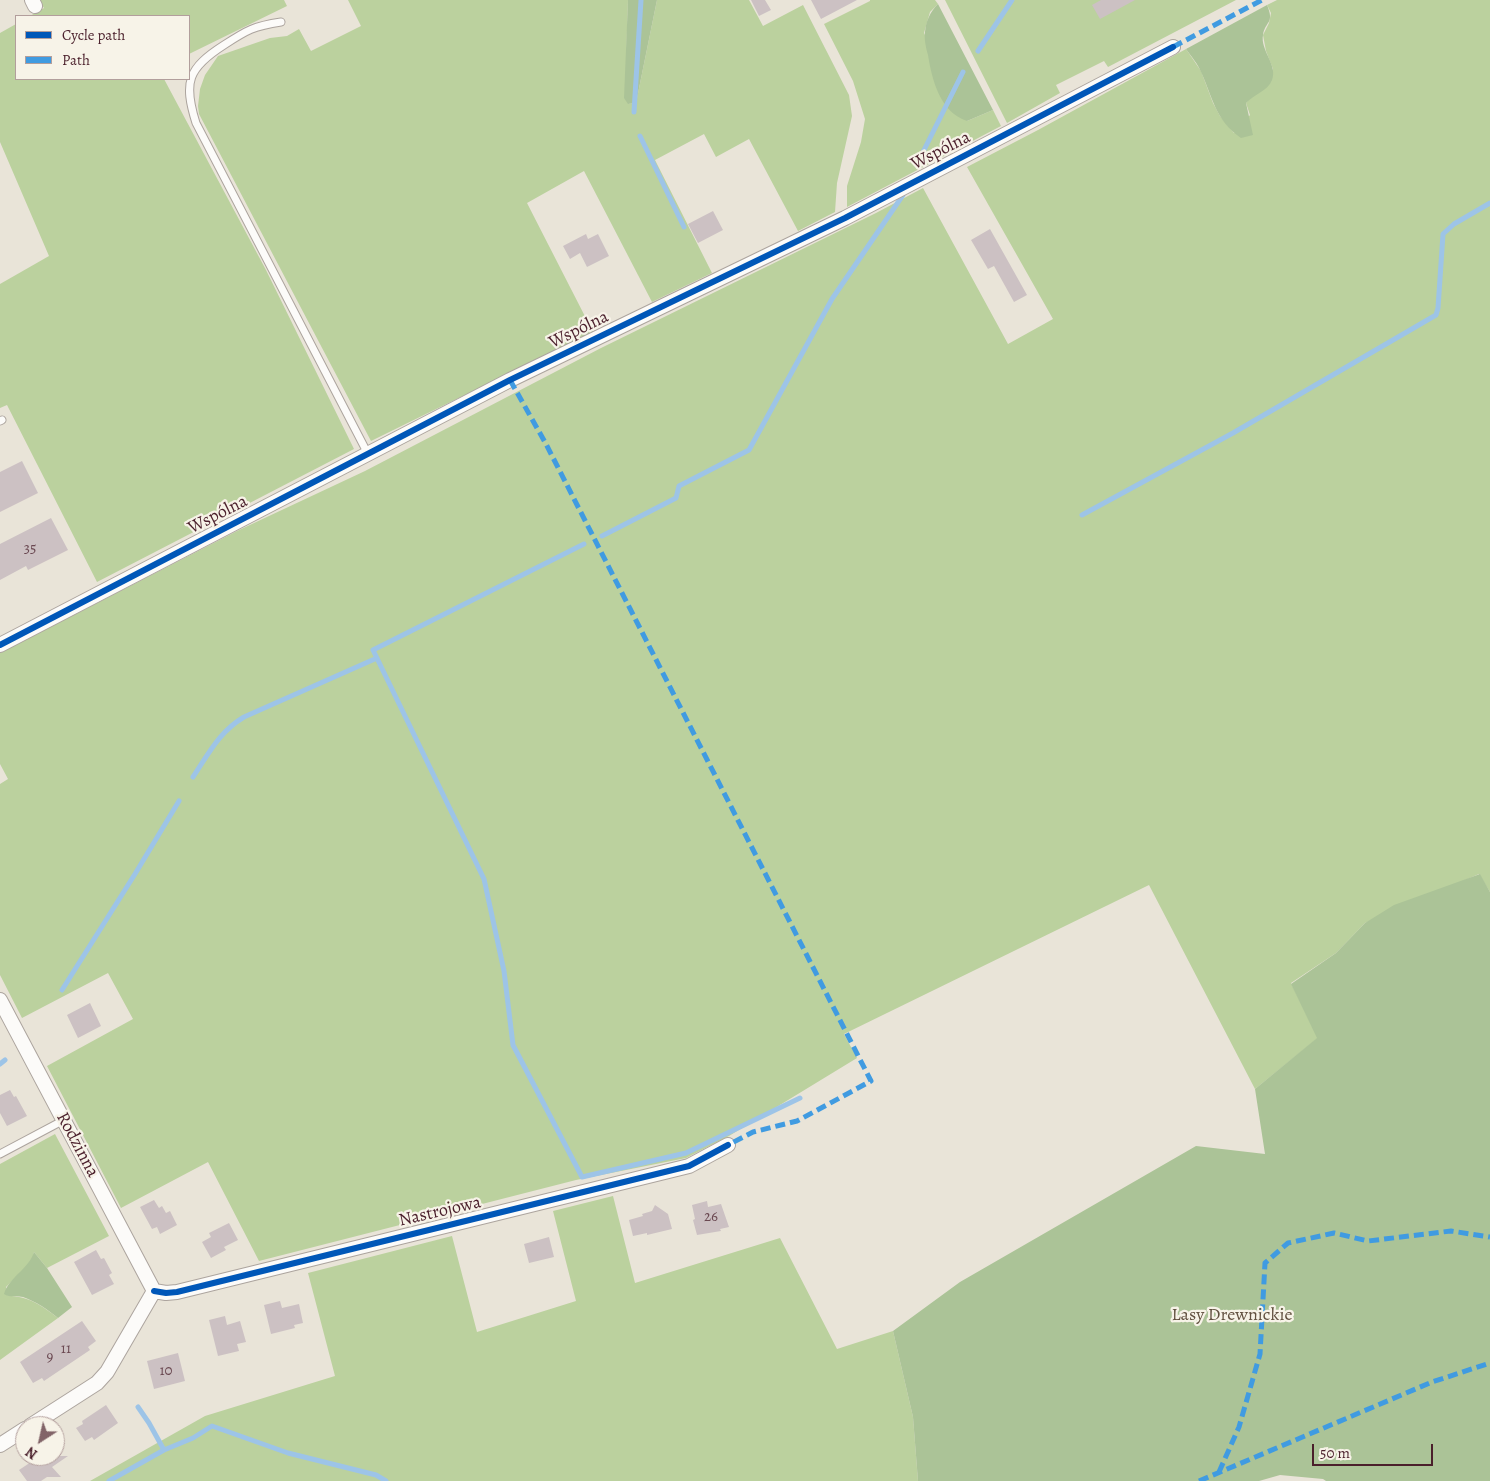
<!DOCTYPE html>
<html>
<head>
<meta charset="utf-8">
<style>
  body { margin:0 }
  #map { position:relative; width:1490px; height:1481px; overflow:hidden; background:#e9e4d8; font-family:Alegreya,serif }
  canvas { display:block }
  .legend { position:absolute; left:15px; top:15px; width:175px; height:65px; box-sizing:border-box; background:#f7f3e8; border:1px solid #b29e9c; margin:0; padding:6px 9px; list-style:none; font-size:15px; color:#4a1f2b }
  .legend li { display:flex; align-items:center; gap:10px; height:25px }
  .legend b { width:25px; border:1px solid #b29e9c }
  .north { position:absolute; left:15px; top:1416px; width:50px; height:50px; box-sizing:border-box; background:#f7f3e8; border:1px solid #b29e9c; border-radius:50%; rotate:215deg; font-size:14px; font-weight:700; line-height:20px; text-align:center; color:#4a1f2b }
  .north::after { content:''; display:block; margin:auto; width:18px; height:22px; background:#826468; clip-path:polygon(50% 0,100% 100%,50% 72%,0 100%) }
  .scale { position:absolute; left:1312px; top:1444px; width:121px; height:22px; box-sizing:border-box; border:2px solid #4a1f2b; border-top:0; padding-left:6px; font-size:15px; line-height:18px; white-space:nowrap; color:#4a1f2b; -webkit-text-stroke:4px #f7f3e8; paint-order:stroke }
</style>
</head>
<body>
<div id="map">
<canvas width="1490" height="1481"></canvas>
<ul class="legend">
<li><b style="height:6px;background:#0057b8"></b>Cycle path</li>
<li><b style="height:6px;background:#409be1"></b>Path</li>
</ul>
<div class="north">N</div>
<div class="scale">50 m</div>
</div>
<script>
const g = document.querySelector('canvas').getContext('2d');
g.lineJoin = 'round';
function fill(path, color) { g.fillStyle = color; g.fill(path, 'evenodd'); }
function stroke(path, color, width, dash) { g.strokeStyle = color; g.lineWidth = width; g.lineCap = dash ? 'butt' : 'round'; g.setLineDash(dash || []); g.stroke(path); }
function label(font, color, halo, rows, align = 'center') {
  g.font = font + ' Alegreya,serif'; g.lineWidth = 4.5; g.setLineDash([]); g.textBaseline = 'middle'; g.strokeStyle = halo; g.fillStyle = color; for (const [text, x, y, turn = 0] of rows) {
    g.save(); g.translate(x, y); g.rotate((+turn || 0) * Math.PI / 180); g.textAlign = isNaN(turn) ? turn : align; if (halo) g.strokeText(text, 0, 0); g.fillText(text, 0, 0); g.restore();
  }
}
fill(new Path2D(`
  M 39,0 L 284,0 L 287,6 L 189,54 L 189,16 L 30,16 L 44,8 Z
  M 348,0 L 628,0 L 626,61 L 628,104 L 636,103 L 657,0 L 749,0 L 763,26 L 803,5 L 849,95 L 852,116 L 837,183 L 835,212 L 798,231 L 749,139 L 716,157 L 704,134 L 655,160 L 712,273 L 652,302 L 584,171 L 527,203 L 593,332 L 371,441 L 199,114 L 198,106 L 200,89 L 205,75 L 218,56 L 270,38 L 287,36 L 299,29 L 311,51 L 361,26 Z
  M 870,0 L 935,0 L 938,4 L 930,12 L 924,33 L 967,121 L 993,110 L 1001,126 L 847,207 L 847,186 L 861,142 L 865,119 L 853,81 L 824,24 L 870,1 Z
  M 945,0 L 1236,0 L 1108,67 L 1104,61 L 1056,85 L 1060,93 L 1007,123 Z
  M 1277,0 L 1490,0 L 1490,892 L 1479,874 L 1365,923 L 1336,953 L 1291,983 L 1318,1038 L 1255,1089 L 1149,885 L 844,1034 L 857,1058 L 729,1136 L 686,1158 L 576,1180 L 259,1261 L 208,1162 L 121,1208 L 47,1066 L 133,1019 L 108,973 L 22,1018 L 0,975 L 0,784 L 8,779 L 0,764 L 0,653 L 237,531 L 365,471 L 601,348 L 876,213 L 923,188 L 1008,344 L 1053,319 L 967,167 L 1038,130 L 1186,49 L 1201,71 L 1213,103 L 1220,116 L 1234,133 L 1250,115 L 1246,103 L 1252,95 L 1260,92 L 1273,69 L 1266,51 L 1263,35 L 1269,23 L 1271,13 L 1267,5 Z
  M 16,24 L 16,79 L 164,79 L 266,270 L 354,449 L 97,582 L 7,405 L 0,408 L 0,284 L 49,256 L 0,142 L 0,33 Z
  M 55,1134 L 109,1236 L 47,1268 L 34,1252 L 32,1261 L 6,1287 L 8,1296 C 29,1296 42,1306 58,1318 L 0,1360 L 0,1164 Z
  M 613,1196 L 635,1283 L 780,1238 L 837,1349 L 893,1331 L 913,1417 L 918,1481 L 90,1481 L 205,1416 L 335,1376 L 308,1273 L 452,1236 L 477,1332 L 576,1301 L 553,1211 Z`), '#bbd19e');
fill(new Path2D(`
  M 628,0 L 657,0 L 636,103 L 628,104 L 624,98 Z
  M 938,4 L 993,110 L 967,121 C 940,112 932,80 928,55 C 926,48 924,39 925,32 C 926,21 930,12 938,4 Z
  M 1267,5 C 1275,24 1265,21 1263,35 C 1260,50 1278,65 1272,80 C 1268,91 1254,94 1246,103 L 1253,135 L 1241,138 C 1215,120 1213,98 1201,72 C 1198,64 1191,56 1186,49 Z
  M 1480,874 L 1490,892 L 1490,1481 L 1326,1481 L 1323,1479 L 1280,1475 L 1259,1481 L 918,1481 L 913,1417 L 893,1331 L 960,1282 L 1196,1146 L 1265,1154 L 1255,1089 L 1317,1038 L 1291,984 L 1336,953 L 1365,923 L 1394,905 Z
  M 34,1252 L 47,1268 L 72,1307 L 58,1318 C 47,1309 37,1302 23,1297 C 16,1295 10,1298 4,1294 C 9,1277 29,1269 34,1252 Z`), '#abc397');
stroke(new Path2D(`
  M 978,51 L 1012,0
  M 634,112 L 641,0
  M 640,136 L 684,227
  M 917,164 L 963,72
  M 1082,515 L 1233,433 L 1436,315 L 1438,308 L 1443,234 L 1454,224 L 1490,203
  M 602,536 L 676,498 L 679,486 L 749,450 L 832,299 L 903,195
  M 584,544 L 373,650 L 484,879 L 504,971 L 513,1045 L 582,1177 L 686,1153 L 800,1098
  M 193,777 C 209,753 219,732 244,717 L 377,658
  M 62,990 L 135,874 L 179,801
  M 0,1064 L 5,1060
  M 138,1407 L 149,1423 L 164,1450
  M 109,1481 L 164,1450 L 193,1438 L 212,1426 L 288,1453 L 376,1475 L 386,1481`), '#9dc4e7', 5);
fill(new Path2D(`
  M 751,0 L 765,0 L 771,10 L 759,16 Z
  M 811,0 L 857,0 L 821,19 Z
  M 1101,0 L 1135,0 L 1100,19 L 1092,5 Z
  M 713,211 L 723,230 L 698,243 L 688,224 Z
  M 990,229 L 1027,295 L 1014,302 L 994,266 L 988,269 L 971,240 Z
  M 586,234 L 588,239 L 598,234 L 609,256 L 587,267 L 580,253 L 570,259 L 563,246 Z
  M 22,461 L 38,493 L 0,512 L 0,472 Z
  M 51,518 L 68,550 L 28,570 L 26,566 L 0,580 L 0,544 Z
  M 90,1003 L 101,1026 L 78,1038 L 67,1015 Z
  M 10,1090 L 14,1097 L 16,1096 L 27,1116 L 7,1126 L 0,1113 L 0,1095 Z
  M 154,1200 L 159,1208 L 162,1206 L 166,1213 L 170,1211 L 177,1225 L 160,1234 L 157,1227 L 152,1229 L 140,1207 Z
  M 707,1201 L 708,1207 L 721,1204 L 729,1227 L 720,1229 L 721,1231 L 697,1235 L 693,1220 L 695,1219 L 692,1205 Z
  M 655,1205 L 668,1214 L 672,1229 L 647,1235 L 647,1233 L 633,1236 L 629,1220 L 643,1216 L 642,1214 L 652,1211 Z
  M 229,1223 L 238,1240 L 224,1247 L 226,1250 L 211,1258 L 202,1242 L 211,1237 L 209,1233 Z
  M 549,1237 L 554,1257 L 529,1263 L 524,1244 Z
  M 96,1250 L 101,1259 L 104,1258 L 112,1273 L 109,1275 L 114,1284 L 92,1295 L 74,1262 Z
  M 280,1301 L 282,1308 L 299,1304 L 303,1323 L 294,1325 L 295,1328 L 271,1334 L 264,1305 Z
  M 225,1316 L 227,1325 L 240,1321 L 246,1342 L 237,1344 L 239,1351 L 218,1356 L 209,1320 Z
  M 82,1321 L 96,1341 L 88,1347 L 90,1350 L 44,1381 L 42,1378 L 33,1383 L 20,1362 Z
  M 178,1353 L 185,1381 L 154,1389 L 147,1361 Z
  M 106,1405 L 118,1423 L 94,1440 L 92,1437 L 85,1441 L 76,1428 L 83,1424 L 82,1421 Z
  M 40,1456 L 68,1456 L 52,1467 L 61,1477 L 47,1477 L 41,1481 L 27,1481 L 19,1470 Z`), '#ccc1c3');
const lane = new Path2D(`
  M 281,22 C 254,26 247,30 224,45 C 188,68 183,82 196,123 L 368,454
  M 0,421 L 2,420
  M 0,1154 L 64,1120`);
const street = new Path2D(`
  M 32,0 L 35,6
  M 0,645 L 510,380 L 845,218 L 1173,47
  M 0,1000 L 154,1291
  M 154,1291 L 166,1293 L 177,1292 L 689,1166 L 728,1145
  M 30,1426 L 97,1383 L 107,1372 L 154,1291
  M 0,1445 L 25,1429`);
stroke(lane, '#aca49e', 9);
stroke(street, '#aca49e', 16);
stroke(lane, '#fcfbf9', 7);
stroke(street, '#fcfbf9', 14);
stroke(new Path2D(`
  M 1173,47 L 1262,0
  M 510,380 L 546,444 L 871,1081 L 797,1121 L 753,1132 L 728,1145
  M 1219,1472 L 1239,1427 L 1260,1354 L 1265,1263 L 1288,1243 L 1334,1233 L 1368,1241 L 1451,1231 L 1490,1237
  M 1199,1481 L 1432,1382 L 1490,1363`), '#409be1', 5, [10, 5]);
stroke(new Path2D(`
  M 0,645 L 510,380 L 845,218 L 1173,47
  M 154,1291 L 166,1293 L 177,1292 L 689,1166 L 728,1145`), '#0057b8', 6);
label('15px', '#6a4851', null, [
  ["35",30,549],
  ["26",711,1217],
  ["11",66,1349],
  ["9",50,1357],
  ["10",166,1371]
]);
label('18px', '#4a1f2b', '#f7f3e8', [
  ["Wspólna",941,151,-27],
  ["Wspólna",579,330,-26],
  ["Wspólna",218,515,-27],
  ["Rodzinna",77,1145,62],
  ["Nastrojowa",440,1212,-13]
]);
label('18px', '#61503f', '#f7f3e8', [
  ["Lasy Drewnickie",1232,1316]
]);
</script>
</body>
</html>
